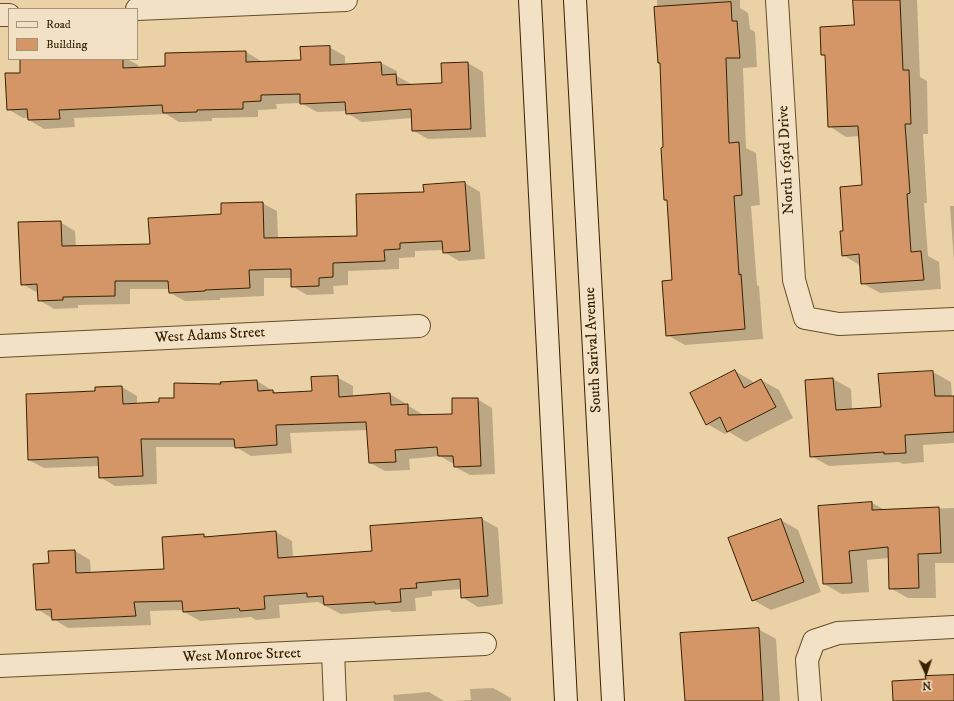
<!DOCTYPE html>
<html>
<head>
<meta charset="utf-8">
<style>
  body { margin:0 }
  #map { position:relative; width:954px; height:701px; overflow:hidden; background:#ebd1a6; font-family:"IM FELL DW Pica",serif }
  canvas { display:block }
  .legend { position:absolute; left:8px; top:8px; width:130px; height:52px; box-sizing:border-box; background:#f2e1c5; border:1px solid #a79476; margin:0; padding:5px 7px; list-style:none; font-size:12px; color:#372100 }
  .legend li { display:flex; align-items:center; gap:8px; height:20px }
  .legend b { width:20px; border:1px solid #a79476 }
  .north { position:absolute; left:906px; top:653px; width:40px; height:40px; -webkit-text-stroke:3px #f2e1c5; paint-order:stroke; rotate:177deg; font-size:11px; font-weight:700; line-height:16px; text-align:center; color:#372100 }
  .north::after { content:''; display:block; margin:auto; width:14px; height:18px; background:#372100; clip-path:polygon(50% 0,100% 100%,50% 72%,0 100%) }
</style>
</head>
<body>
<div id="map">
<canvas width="954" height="701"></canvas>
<ul class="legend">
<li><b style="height:5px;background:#f2e1c5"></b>Road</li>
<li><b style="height:11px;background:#d49567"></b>Building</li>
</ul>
<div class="north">N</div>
</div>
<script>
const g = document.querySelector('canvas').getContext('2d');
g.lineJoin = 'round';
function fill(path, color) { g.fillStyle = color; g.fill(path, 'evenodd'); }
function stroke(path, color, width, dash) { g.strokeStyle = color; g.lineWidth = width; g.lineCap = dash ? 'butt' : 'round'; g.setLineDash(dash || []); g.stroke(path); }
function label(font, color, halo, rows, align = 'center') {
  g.font = font + ' "IM FELL DW Pica",serif'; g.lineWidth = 3; g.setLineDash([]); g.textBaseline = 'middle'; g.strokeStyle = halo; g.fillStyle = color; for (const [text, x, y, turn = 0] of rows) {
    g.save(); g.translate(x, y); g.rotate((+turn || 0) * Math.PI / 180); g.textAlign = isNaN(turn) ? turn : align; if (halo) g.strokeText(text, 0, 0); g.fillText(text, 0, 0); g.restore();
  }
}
fill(new Path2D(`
  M 657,0 L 740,0 L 740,8 L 748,13 L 750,29 L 755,32 L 757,67 L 743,68 L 746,148 L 756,153 L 760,205 L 751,206 L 757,285 L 759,286 L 763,339 L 685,345 L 667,335 L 673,281 L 668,201 L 665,200 L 661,64 L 659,62 Z
  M 854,0 L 917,0 L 920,77 L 927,81 L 928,134 L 923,134 L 927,203 L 924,203 L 928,256 L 939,262 L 941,289 L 880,293 L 862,283 L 861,266 L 843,255 L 844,232 L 864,186 L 860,136 L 846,137 L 829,126 L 826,57 L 822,54 L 855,26 Z
  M 329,47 L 345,56 L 345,65 L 381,63 L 397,71 L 397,76 L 411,84 L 411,85 L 443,84 L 468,63 L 483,72 L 486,137 L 428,139 L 412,130 L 412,118 L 362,122 L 347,113 L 347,111 L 317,112 L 301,103 L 276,104 L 277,109 L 258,110 L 258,117 L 212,118 L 212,121 L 179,122 L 166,114 L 74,118 L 75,127 L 44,129 L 29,120 L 28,118 L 23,118 L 8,109 L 21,74 L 50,59 L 127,59 L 138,65 L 138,68 L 166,67 L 246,52 L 261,61 L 261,62 L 302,61 Z
  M 465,183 L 480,192 L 485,259 L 459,261 L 444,252 L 444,250 L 415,251 L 415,257 L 399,258 L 399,269 L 348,271 L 348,285 L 333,286 L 334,294 L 307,295 L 292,286 L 292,278 L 264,278 L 264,296 L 220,298 L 220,300 L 185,301 L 170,293 L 170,289 L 130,289 L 130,304 L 78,305 L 78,308 L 54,309 L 39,300 L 38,293 L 22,284 L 60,222 L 75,231 L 76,247 L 151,245 L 222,215 L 262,203 L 277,211 L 278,239 L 358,237 L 425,193 L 424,186 Z
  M 950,206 L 954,206 L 954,262 Z
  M 735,371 L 752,381 L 754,384 L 761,380 L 779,390 L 793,418 L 746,442 L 729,432 L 725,434 L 707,424 Z
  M 933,372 L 951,382 L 952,397 L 954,397 L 954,443 L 923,445 L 924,462 L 903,464 L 899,462 L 829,466 L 811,456 L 833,379 L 851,389 L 852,410 L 882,408 Z
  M 338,378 L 353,386 L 353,397 L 390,394 L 405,403 L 405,405 L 407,405 L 422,414 L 422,415 L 454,415 L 477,399 L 492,408 L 495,474 L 470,475 L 455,467 L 454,464 L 440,456 L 409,459 L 410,470 L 385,471 L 370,463 L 368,430 L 290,433 L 292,453 L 251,456 L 236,447 L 156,447 L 157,484 L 115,486 L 100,477 L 99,466 L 44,468 L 29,460 L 96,392 L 122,387 L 137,396 L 137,404 L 160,403 L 222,385 L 257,381 L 278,394 L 313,392 Z
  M 872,503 L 885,510 L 954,508 L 954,563 L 935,563 L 936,598 L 908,598 L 890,588 L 889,558 L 867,560 L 869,592 L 842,594 L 824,584 Z
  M 482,519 L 498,528 L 503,604 L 478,607 L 462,597 L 462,589 L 432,591 L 432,596 L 415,598 L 416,611 L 392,612 L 389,610 L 341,614 L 318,602 L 279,605 L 280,618 L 256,620 L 251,617 L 200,621 L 184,612 L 184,610 L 150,611 L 151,625 L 68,628 L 37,609 L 50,564 L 75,551 L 90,560 L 91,574 L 165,570 L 203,535 L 207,537 L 276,532 L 292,541 L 293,558 L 373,552 Z
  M 781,520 L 798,530 L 821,592 L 771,610 L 753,600 Z
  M 758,629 L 776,639 L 780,701 L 685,701 L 681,634 Z
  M 493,688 L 511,698 L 511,701 L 453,701 L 471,700 L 470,689 Z
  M 429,692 L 444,701 L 394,701 L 393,695 Z`), '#0003');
const building = new Path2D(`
  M 853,0 L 900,0 L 903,70 L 909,70 L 911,124 L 905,124 L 910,193 L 907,194 L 911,252 L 921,251 L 924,280 L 861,284 L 859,254 L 842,256 L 840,231 L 843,231 L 840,187 L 862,185 L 858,126 L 828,127 L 825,55 L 821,55 L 820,27 L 854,25 Z
  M 731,2 L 732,21 L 737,21 L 740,58 L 726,58 L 729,143 L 739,142 L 742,195 L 734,196 L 739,275 L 741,274 L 745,329 L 666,336 L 662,281 L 672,280 L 667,200 L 664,200 L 661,148 L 663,147 L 660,63 L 658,63 L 654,7 Z
  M 330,46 L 330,65 L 381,62 L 382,75 L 396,74 L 397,85 L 442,83 L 441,63 L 468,62 L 471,129 L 412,131 L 411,109 L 346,114 L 345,102 L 300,104 L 300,94 L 261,95 L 261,101 L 243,102 L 243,109 L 197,110 L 197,112 L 163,113 L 162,105 L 59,110 L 60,119 L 28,120 L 27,109 L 7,110 L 5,73 L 20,73 L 20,59 L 123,59 L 123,68 L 165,66 L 165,53 L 246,51 L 246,62 L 301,60 L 300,47 Z
  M 465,182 L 470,251 L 443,253 L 442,241 L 400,243 L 400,249 L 384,250 L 385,261 L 333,263 L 333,277 L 319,278 L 319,286 L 291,287 L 291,269 L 249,270 L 250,288 L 205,290 L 205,291 L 169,293 L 168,281 L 115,281 L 115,296 L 63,297 L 63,300 L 38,301 L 37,284 L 21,285 L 18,222 L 61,221 L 62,246 L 150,244 L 148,218 L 221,214 L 221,203 L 263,202 L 264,238 L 357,236 L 356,194 L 424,192 L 423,185 Z
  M 735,370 L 744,388 L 761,379 L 776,407 L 727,432 L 720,417 L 706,425 L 690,393 Z
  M 933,371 L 935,396 L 954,396 L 954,432 L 905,435 L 906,453 L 884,454 L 884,452 L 810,457 L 805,380 L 833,378 L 836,410 L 881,407 L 878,374 Z
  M 338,376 L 339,397 L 390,393 L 391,405 L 408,404 L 408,415 L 452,414 L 452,398 L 478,398 L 481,466 L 454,467 L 453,456 L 438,456 L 437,447 L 395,450 L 396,462 L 369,463 L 366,422 L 276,425 L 277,445 L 235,448 L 234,439 L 141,439 L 143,476 L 99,478 L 98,457 L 28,460 L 26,394 L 95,391 L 95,387 L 122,386 L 123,404 L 159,402 L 159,398 L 174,398 L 174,383 L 221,384 L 220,382 L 257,380 L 258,391 L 273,390 L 273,393 L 312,391 L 311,377 Z
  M 872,502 L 872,510 L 939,507 L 941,553 L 918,554 L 919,588 L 889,589 L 888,547 L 849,551 L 852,583 L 823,584 L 818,506 Z
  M 482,518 L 488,596 L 461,598 L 460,579 L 416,583 L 417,588 L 400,589 L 401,602 L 375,604 L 375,602 L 324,605 L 323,596 L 307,597 L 307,593 L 264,596 L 265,609 L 240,611 L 239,608 L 183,612 L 182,601 L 134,602 L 136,616 L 52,620 L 51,609 L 36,610 L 33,564 L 49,563 L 48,551 L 75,550 L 76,573 L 164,569 L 162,537 L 204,534 L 204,537 L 276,531 L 278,558 L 372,551 L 370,526 Z
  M 781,519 L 804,582 L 752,601 L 728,538 Z
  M 759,628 L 763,701 L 685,701 L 680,633 Z
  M 954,675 L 954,701 L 893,701 L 892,681 L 926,679 L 925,676 Z`);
fill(building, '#d49567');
stroke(building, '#372100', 1);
const street = new Path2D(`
  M 777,0 L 794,280 L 805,318 L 839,324 L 954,319
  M 137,9 L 346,0
  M 0,15 L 9,15
  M 0,346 L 419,326
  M 333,652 L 335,701
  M 0,666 L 485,644
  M 810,701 L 807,660 L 814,641 L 838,633 L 954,627`);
const secondary = new Path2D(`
  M 530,0 L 566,701
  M 575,0 L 613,701`);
stroke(street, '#644d2a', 24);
stroke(secondary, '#372100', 24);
stroke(street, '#f2e1c5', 22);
stroke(secondary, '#f2e1c5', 22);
label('15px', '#372100', '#f2e1c5', [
  ["North 163rd Drive",787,160,-93],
  ["West Adams Street",210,336,-3],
  ["South Sarival Avenue",594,350,-93],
  ["West Monroe Street",242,656,-2]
]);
</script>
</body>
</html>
